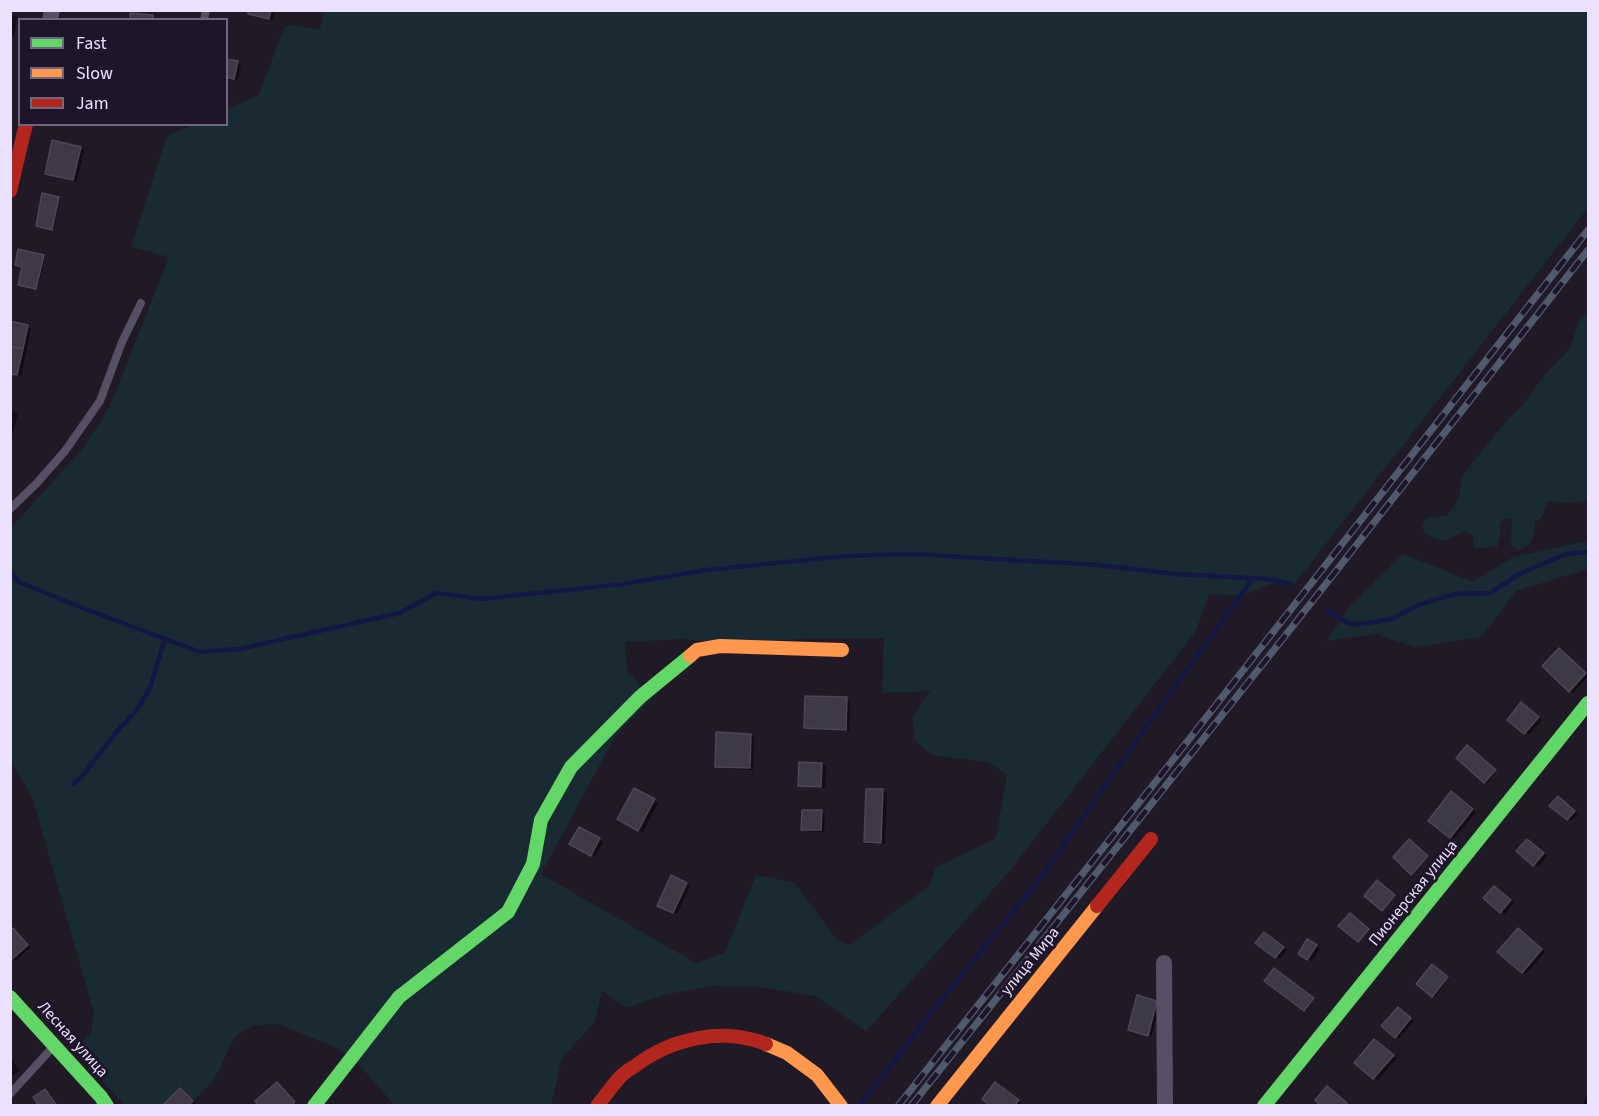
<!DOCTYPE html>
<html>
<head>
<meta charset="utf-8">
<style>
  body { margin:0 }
  #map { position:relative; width:1599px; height:1116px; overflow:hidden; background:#1f1a25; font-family:"Source Sans 3",sans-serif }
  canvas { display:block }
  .frame { position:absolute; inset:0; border:12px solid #ebe1fc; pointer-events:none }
  .legend { position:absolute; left:18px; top:18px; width:210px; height:108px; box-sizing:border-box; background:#1e152a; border:2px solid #70677e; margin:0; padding:8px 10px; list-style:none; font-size:18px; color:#ebe1fc }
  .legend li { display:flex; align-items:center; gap:12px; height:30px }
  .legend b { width:30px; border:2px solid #70677e }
</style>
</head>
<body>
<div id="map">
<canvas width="1599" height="1116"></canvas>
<div class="frame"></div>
<ul class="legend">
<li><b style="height:8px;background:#63d668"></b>Fast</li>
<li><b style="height:8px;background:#ff974d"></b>Slow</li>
<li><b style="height:8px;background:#b3261e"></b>Jam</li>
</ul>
</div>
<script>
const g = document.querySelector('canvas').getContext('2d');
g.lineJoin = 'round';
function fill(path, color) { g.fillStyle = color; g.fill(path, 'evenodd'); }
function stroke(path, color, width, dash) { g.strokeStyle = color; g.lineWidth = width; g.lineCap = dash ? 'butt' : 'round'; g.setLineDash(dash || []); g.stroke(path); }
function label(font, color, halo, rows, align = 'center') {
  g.font = font + ' "Source Sans 3",sans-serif'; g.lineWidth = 6; g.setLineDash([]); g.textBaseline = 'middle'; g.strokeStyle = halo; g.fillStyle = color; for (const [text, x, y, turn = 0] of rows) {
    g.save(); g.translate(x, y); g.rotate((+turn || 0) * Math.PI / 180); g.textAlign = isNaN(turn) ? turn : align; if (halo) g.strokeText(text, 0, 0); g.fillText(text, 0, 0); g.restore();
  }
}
fill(new Path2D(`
  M 324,11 L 1588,11 L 1588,208 L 1293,586 L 1279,581 L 1240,596 L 1209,594 L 1196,631 L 1008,873 L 866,1031 L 815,996 L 761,987 L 711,986 L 664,995 L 626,1008 L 602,991 L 595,1022 L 562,1058 L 551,1105 L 395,1106 L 355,1060 L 336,1048 L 279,1024 L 256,1025 L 235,1036 L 214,1080 L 189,1105 L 124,1105 L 74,1049 L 91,1033 L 94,1013 L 32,796 L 11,763 L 10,548 L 12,545 L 11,528 L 83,448 L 109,408 L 169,257 L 131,247 L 167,136 L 193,125 L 226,124 L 227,109 L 259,95 L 285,25 L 320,29 ZM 822,638 L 884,638 L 882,693 L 930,691 L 912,718 L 915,740 L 931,755 L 988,762 L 1007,775 L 996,838 L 936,867 L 929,886 L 850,945 L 838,941 L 794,882 L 756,875 L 725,953 L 696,963 L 541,874 L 617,733 L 652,699 L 627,671 L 625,642 L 683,639 L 723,643 Z
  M 1588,311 L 1588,501 L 1574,503 L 1548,501 L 1542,517 L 1535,522 C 1533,538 1534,545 1518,550 L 1511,545 L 1512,520 L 1506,518 L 1500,523 L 1500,539 L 1497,547 L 1474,548 L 1473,536 L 1464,531 C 1447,541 1442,545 1424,533 L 1422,525 L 1426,518 L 1446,516 L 1455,505 L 1460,493 L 1461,480 L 1468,468 L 1509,418 L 1523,405 L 1545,374 L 1569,350 L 1580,319 Z
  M 1588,541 L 1588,569 L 1516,591 L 1481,637 L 1415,647 L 1376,634 L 1327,641 L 1351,605 L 1403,554 L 1473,582 L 1513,557 Z`), '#192a32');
fill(new Path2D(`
  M 250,10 L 275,10 L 273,20 L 253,16 L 249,14 Z
  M 10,15 L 17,17 L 14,35 L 10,35 Z
  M 226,60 L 241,65 L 238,80 L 226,77 Z
  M 81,148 L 84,150 L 77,182 L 46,173 Z
  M 58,198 L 60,199 L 54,229 L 39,226 Z
  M 43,257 L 45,257 L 38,288 L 21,285 L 24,266 Z
  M 27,327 L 31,329 L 21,377 L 10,374 L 10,328 Z
  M 10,410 L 18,413 L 10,444 Z
  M 1563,652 L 1588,676 L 1573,693 L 1569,690 Z
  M 846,699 L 850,701 L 849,731 L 810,729 L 806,727 Z
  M 1525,706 L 1542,720 L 1529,735 L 1509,719 Z
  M 751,735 L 754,737 L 753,770 L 720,768 L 716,766 Z
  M 1468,747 L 1496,772 L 1487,783 L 1458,758 Z
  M 822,764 L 826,767 L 825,788 L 804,787 L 800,785 Z
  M 635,790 L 658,803 L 643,832 L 619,819 Z
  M 883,791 L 887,793 L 885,844 L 869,844 L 865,841 Z
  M 1455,795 L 1476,812 L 1454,839 L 1451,837 Z
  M 1562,800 L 1578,814 L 1571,821 L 1568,819 Z
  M 821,812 L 825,814 L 824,832 L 807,831 L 803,829 Z
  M 579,829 L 603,842 L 595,856 L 571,843 Z
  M 1411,842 L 1428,858 L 1413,874 L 1412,873 Z
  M 1531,843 L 1547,856 L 1538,867 L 1518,851 Z
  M 672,877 L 690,886 L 677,914 L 659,905 Z
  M 1377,882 L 1395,896 L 1384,910 L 1366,896 Z
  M 1498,890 L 1514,903 L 1505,914 L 1501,911 Z
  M 13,930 L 31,947 L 16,961 L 10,958 L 10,933 Z
  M 1522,932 L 1545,952 L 1526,974 L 1522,971 Z
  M 1268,936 L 1287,950 L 1280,959 L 1257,943 Z
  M 1308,941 L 1320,949 L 1312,961 L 1300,953 Z
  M 1432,966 L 1449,978 L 1435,997 L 1418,984 Z
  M 1274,970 L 1314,1000 L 1306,1011 L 1266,981 Z
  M 1138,997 L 1160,1004 L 1151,1037 L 1130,1030 Z
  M 1402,1011 L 1414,1021 L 1399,1038 L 1395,1036 Z
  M 1378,1043 L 1397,1058 L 1378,1080 L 1356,1062 Z
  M 10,1058 L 20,1071 L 10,1077 Z
  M 277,1083 L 281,1086 L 298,1105 L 261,1106 Z
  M 1000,1086 L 1021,1103 L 1020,1106 L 993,1106 Z
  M 181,1089 L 196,1104 L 194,1106 L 164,1106 Z
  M 45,1091 L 49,1093 L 58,1106 L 41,1106 Z
  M 1588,1096 L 1588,1106 L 1587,1106 L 1583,1102 Z`), '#0007');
stroke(new Path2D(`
  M 10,571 L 19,582 L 80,607 L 200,652 L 239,649 L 400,613 L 436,593 L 482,599 L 623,584 L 707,570 L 846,556 L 912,554 L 1098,565 L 1176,574 L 1268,579 L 1291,584
  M 1327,610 L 1349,624 L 1361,624 L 1392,619 L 1418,605 L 1455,594 L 1490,593 L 1519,574 L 1566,554 L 1588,552
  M 73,784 L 82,776 L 118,730 L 137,710 L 150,688 L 165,639
  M 859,1106 L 946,994 L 1039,880 L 1163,703 L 1253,578`), '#131743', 4.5);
const building = new Path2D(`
  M 248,10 L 271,10 L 269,19 L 248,14 Z
  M 130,13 L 153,15 L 153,20 L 130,20 Z
  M 226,59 L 238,61 L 234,79 L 226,77 Z
  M 52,140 L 81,147 L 73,180 L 45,174 Z
  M 42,193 L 59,197 L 52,230 L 36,226 Z
  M 18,249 L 44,255 L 36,289 L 18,285 L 22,267 L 15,265 Z
  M 10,321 L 28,325 L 23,349 L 10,346 Z
  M 10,346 L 23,349 L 17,375 L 10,374 Z
  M 1559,648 L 1586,673 L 1569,692 L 1542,666 Z
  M 805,696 L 847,697 L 846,730 L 804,728 Z
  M 1521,702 L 1539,717 L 1524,734 L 1507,720 Z
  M 716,732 L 751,734 L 750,768 L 715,767 Z
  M 1467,745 L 1496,770 L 1484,783 L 1456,758 Z
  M 799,762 L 822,763 L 821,787 L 798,786 Z
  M 634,788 L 655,799 L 638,831 L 617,819 Z
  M 866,789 L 883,789 L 881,843 L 864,842 Z
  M 1451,791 L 1473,809 L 1450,838 L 1428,821 Z
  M 1558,796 L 1575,811 L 1567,820 L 1549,806 Z
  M 802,810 L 822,810 L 821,830 L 801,830 Z
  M 579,827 L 600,838 L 591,856 L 569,844 Z
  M 1409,839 L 1428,856 L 1411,875 L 1393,857 Z
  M 1527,839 L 1544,853 L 1533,866 L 1516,851 Z
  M 671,875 L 687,883 L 673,913 L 657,906 Z
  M 1377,880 L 1395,895 L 1382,911 L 1364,896 Z
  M 1494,886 L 1511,900 L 1500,913 L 1483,898 Z
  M 1350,913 L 1369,929 L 1358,942 L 1338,926 Z
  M 13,928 L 28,945 L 11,960 L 10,930 Z
  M 1518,928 L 1542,949 L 1522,973 L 1497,952 Z
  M 1264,932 L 1284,947 L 1275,958 L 1255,943 Z
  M 1307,939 L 1317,945 L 1307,960 L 1298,954 Z
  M 1432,964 L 1448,977 L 1432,997 L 1416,984 Z
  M 1274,968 L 1314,998 L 1304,1011 L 1264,981 Z
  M 1137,995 L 1157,1001 L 1148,1036 L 1128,1030 Z
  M 1398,1007 L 1411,1018 L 1395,1038 L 1381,1026 Z
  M 1374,1039 L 1394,1055 L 1373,1079 L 1354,1063 Z
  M 277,1082 L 295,1102 L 291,1106 L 259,1106 L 255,1101 Z
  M 995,1082 L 1019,1100 L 1014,1106 L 990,1106 L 982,1099 Z
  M 1327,1086 L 1347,1103 L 1344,1106 L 1321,1106 L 1315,1100 Z
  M 180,1088 L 193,1101 L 188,1106 L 162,1106 Z
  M 45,1089 L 57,1106 L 39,1106 L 33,1097 Z`);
fill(building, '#3e3946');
stroke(building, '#4e4557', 1.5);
stroke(new Path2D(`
  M 204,20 L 206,10
  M 10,509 L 36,484 L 65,451 L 100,401 L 122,342 L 141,303
  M 10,1094 L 53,1047`), '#565065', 8);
stroke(new Path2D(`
  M 50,20 L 52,10
  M 1164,963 L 1165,1106`), '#565065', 16);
stroke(new Path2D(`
  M 10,997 L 101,1097 L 107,1106
  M 314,1106 L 399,997 L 508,912 L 533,864 L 541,820 L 571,767 L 640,697 L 690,656
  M 1264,1106 L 1588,703`), '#63d668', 14);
stroke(new Path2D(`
  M 690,656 L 697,650 L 720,646 L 842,650
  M 766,1044 L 787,1053 L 817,1075 L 841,1106
  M 937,1106 L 1097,906`), '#ff974d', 14);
stroke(new Path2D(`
  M 10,191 L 26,124
  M 1097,906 L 1151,839
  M 597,1106 C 605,1096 612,1086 620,1077 C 624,1073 630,1069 635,1066 C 672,1038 722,1027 766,1044`), '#b3261e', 14);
const rail = new Path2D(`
  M 898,1106 L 1176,756 L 1588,230
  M 911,1106 L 1285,636 L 1588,250`);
stroke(rail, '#515a6d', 7);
stroke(rail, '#1e152a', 4.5, [14]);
label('16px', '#ebe1fc', '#1e152a', [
  ["Пионерская улица",1414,894,-51],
  ["улица Мира",1031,962,-51],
  ["Лесная улица",72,1040,48]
]);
</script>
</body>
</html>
